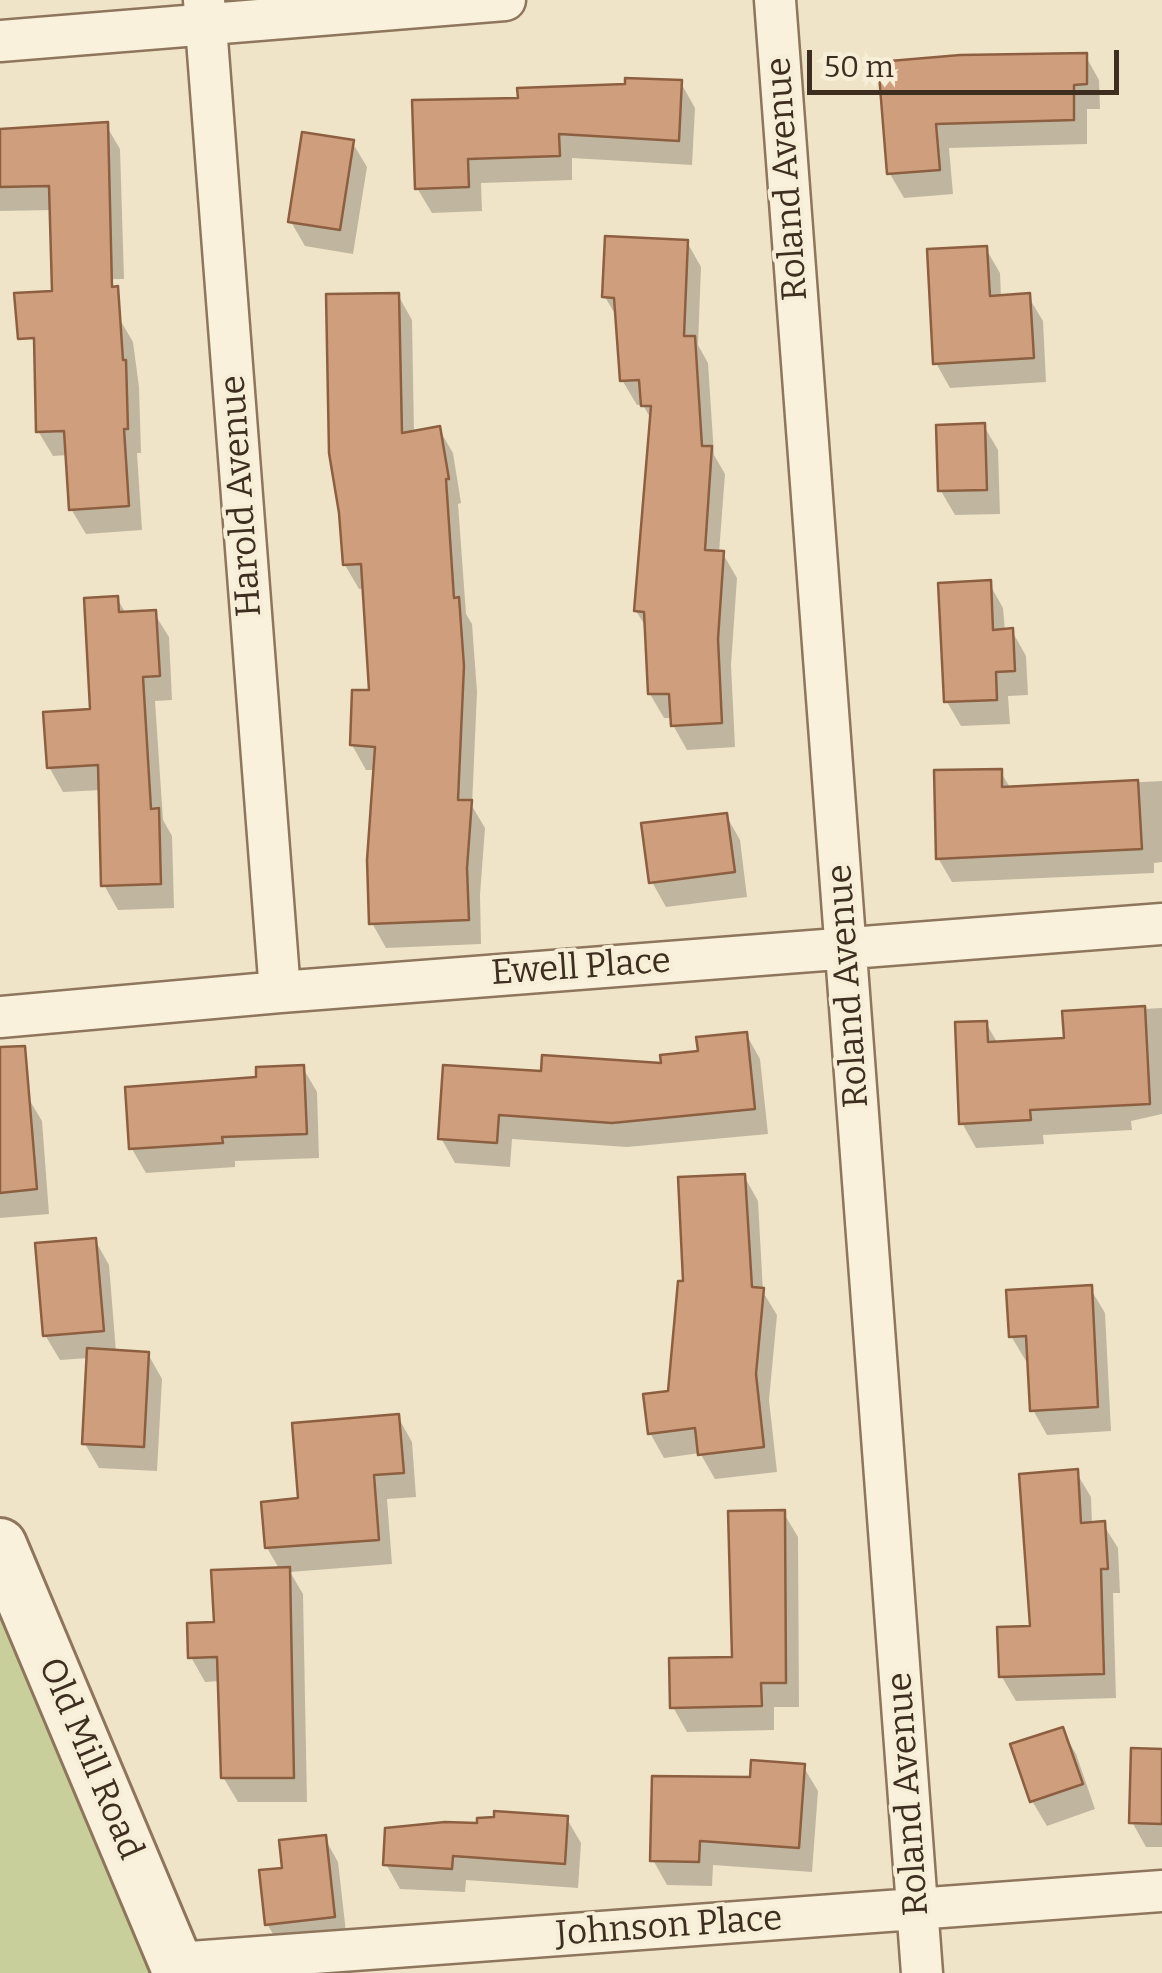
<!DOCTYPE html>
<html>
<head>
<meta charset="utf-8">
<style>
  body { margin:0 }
  #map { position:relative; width:1162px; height:1973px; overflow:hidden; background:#f0e4c8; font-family:Bitter,serif }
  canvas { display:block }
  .scale { position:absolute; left:807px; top:50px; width:312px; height:45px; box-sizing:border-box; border:5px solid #3d2e20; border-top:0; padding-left:12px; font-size:30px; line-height:35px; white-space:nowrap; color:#3d2e20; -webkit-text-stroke:8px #f7eed8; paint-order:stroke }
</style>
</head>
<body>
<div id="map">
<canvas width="1162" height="1973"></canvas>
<div class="scale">50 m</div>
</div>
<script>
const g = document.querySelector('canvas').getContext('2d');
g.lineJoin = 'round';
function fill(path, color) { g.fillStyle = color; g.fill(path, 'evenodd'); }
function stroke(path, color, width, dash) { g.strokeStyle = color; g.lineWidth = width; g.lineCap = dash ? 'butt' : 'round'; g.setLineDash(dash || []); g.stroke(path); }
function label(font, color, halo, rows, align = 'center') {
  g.font = font + ' Bitter,serif'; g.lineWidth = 8; g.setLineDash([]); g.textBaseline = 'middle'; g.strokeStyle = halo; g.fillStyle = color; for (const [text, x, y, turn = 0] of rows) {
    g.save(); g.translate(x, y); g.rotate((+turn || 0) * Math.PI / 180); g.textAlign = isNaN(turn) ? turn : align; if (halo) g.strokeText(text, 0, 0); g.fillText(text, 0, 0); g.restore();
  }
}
fill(new Path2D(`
  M 0,1600 L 156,1973 L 0,1973 Z`), '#c9cf9b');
fill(new Path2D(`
  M 1085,55 L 1099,80 L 1100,109 L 1087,109 L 1087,144 L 949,148 L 953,194 L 904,198 L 890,174 L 880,64 Z
  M 681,83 L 695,108 L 692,165 L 572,158 L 572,180 L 481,183 L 482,211 L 432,213 L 417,188 L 520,101 Z
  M 106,125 L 120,149 L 124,279 L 68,280 L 52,210 L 0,211 L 0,130 Z
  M 352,142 L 367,167 L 353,254 L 305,246 L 291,222 Z
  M 687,242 L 701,267 L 698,345 L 708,363 L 714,455 L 725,474 L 719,553 L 723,554 L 737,578 L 731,665 L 735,747 L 687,750 L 673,725 L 673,718 L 664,718 L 650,694 L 648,630 L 636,611 L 652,421 L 643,405 L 637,405 L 622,380 L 618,319 L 605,297 Z
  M 986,249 L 1000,273 L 1001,298 L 1028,296 L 1043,321 L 1046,382 L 950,388 L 936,363 Z
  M 398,295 L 412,320 L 414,433 L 439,429 L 453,453 L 461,503 L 458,504 L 466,614 L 472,624 L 477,692 L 472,806 L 485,828 L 480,895 L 481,944 L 386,948 L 372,923 L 376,770 L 366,770 L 352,745 L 371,693 L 365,589 L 359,589 L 345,565 Z
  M 119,318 L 133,342 L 139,387 L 141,453 L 137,453 L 142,530 L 86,534 L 71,509 L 68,455 L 53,456 L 38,431 Z
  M 984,426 L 998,450 L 1000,514 L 955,515 L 941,491 Z
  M 989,583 L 1003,608 L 1005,631 L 1012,631 L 1026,656 L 1028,695 L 1008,696 L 1010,724 L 961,726 L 947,702 Z
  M 117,598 L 126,614 L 154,613 L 169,637 L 172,700 L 155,701 L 163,820 L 172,836 L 174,908 L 118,910 L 104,885 L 101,790 L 63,792 L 49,767 L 93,712 Z
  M 1000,771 L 1011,789 L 1162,781 L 1162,862 L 1154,863 L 1154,873 L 952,882 L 938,858 Z
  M 726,815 L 740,840 L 747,897 L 666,907 L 652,882 Z
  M 1162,1008 L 1162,1114 L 1131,1121 L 1132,1130 L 1043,1135 L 1044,1144 L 976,1148 L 962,1123 L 986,1023 L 998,1044 L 1067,1040 L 1065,1013 Z
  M 746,1034 L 760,1059 L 768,1134 L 627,1147 L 512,1139 L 510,1167 L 455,1163 L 441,1138 L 543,1074 L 664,1066 Z
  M 303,1068 L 317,1092 L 319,1158 L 235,1161 L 235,1167 L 146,1173 L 132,1149 L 259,1079 Z
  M 27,1096 L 42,1121 L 49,1214 L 0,1218 L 0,1099 Z
  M 744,1176 L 758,1201 L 763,1292 L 777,1315 L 769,1400 L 777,1472 L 715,1479 L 700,1453 L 664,1458 L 650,1433 L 671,1394 L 686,1284 Z
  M 95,1240 L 109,1265 L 116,1352 L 148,1354 L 162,1379 L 157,1471 L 99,1468 L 85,1444 L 89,1358 L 60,1360 L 45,1335 Z
  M 1090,1288 L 1105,1313 L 1111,1431 L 1047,1435 L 1033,1410 L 1030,1361 L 1026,1361 L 1011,1336 Z
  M 398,1417 L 412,1442 L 416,1497 L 387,1499 L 392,1564 L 290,1572 L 303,1594 L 307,1802 L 238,1802 L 223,1777 L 220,1681 L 205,1682 L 191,1657 L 216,1624 L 280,1570 L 267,1548 L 301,1500 Z
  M 1076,1472 L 1091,1497 L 1092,1525 L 1103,1524 L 1118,1548 L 1120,1593 L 1113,1593 L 1116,1698 L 1016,1701 L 1002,1677 L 1033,1628 Z
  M 783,1512 L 798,1537 L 799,1707 L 774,1707 L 774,1730 L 687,1732 L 673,1707 L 735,1659 Z
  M 1062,1730 L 1076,1754 L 1095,1809 L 1047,1826 L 1032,1801 L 1013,1746 Z
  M 1162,1751 L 1162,1847 L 1146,1847 L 1132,1822 Z
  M 803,1766 L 818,1791 L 812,1872 L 713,1865 L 712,1886 L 667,1885 L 653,1860 L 752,1780 Z
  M 567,1819 L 581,1843 L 578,1888 L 466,1880 L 465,1892 L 400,1889 L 386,1864 L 479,1826 Z
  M 324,1837 L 338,1862 L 347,1941 L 282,1949 L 267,1924 L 284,1870 Z`), '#0003');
const building = new Path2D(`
  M 1087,53 L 1087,84 L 1074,85 L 1074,120 L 936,124 L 940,170 L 887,174 L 878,62 L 960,55 Z
  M 625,78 L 682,80 L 679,141 L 559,134 L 560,156 L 468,159 L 469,187 L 415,189 L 412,100 L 518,98 L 517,88 L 625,84 Z
  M 108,122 L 112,287 L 118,286 L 123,360 L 126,360 L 128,429 L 124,429 L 129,506 L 69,510 L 64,431 L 36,432 L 34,338 L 18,339 L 14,293 L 52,291 L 49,186 L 0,187 L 0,129 Z
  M 302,132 L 354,140 L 340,230 L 288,222 Z
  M 605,236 L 688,240 L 684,336 L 695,336 L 702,446 L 712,446 L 705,550 L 724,551 L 718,639 L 722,723 L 671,726 L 669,694 L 648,694 L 644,612 L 634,611 L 651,406 L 641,406 L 639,380 L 620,381 L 614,298 L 602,297 Z
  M 987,246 L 990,296 L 1030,293 L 1034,358 L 933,364 L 927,249 Z
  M 399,293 L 402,433 L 440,426 L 449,479 L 446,479 L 454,598 L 459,597 L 464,666 L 458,800 L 472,800 L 467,868 L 469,920 L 369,924 L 367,860 L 375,747 L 350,745 L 352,690 L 369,690 L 361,564 L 343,565 L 339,513 L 329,453 L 326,294 Z
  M 985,423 L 987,490 L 938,491 L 936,425 Z
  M 991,580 L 993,630 L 1013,628 L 1015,671 L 996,672 L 997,700 L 944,702 L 938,583 Z
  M 118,596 L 119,612 L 156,610 L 160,676 L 143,677 L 151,809 L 159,808 L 161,884 L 101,886 L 98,765 L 47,768 L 43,712 L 90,709 L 84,598 Z
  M 1002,769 L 1002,787 L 1138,780 L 1142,849 L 936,859 L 934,770 Z
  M 727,813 L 735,872 L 649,883 L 641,823 Z
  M 1145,1006 L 1150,1104 L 1030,1110 L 1031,1120 L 959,1124 L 955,1022 L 987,1021 L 988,1042 L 1064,1038 L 1062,1011 Z
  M 747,1032 L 755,1109 L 612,1123 L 499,1115 L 497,1143 L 438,1139 L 443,1065 L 541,1071 L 542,1055 L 661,1063 L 660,1055 L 698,1051 L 696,1037 Z
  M 25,1046 L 37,1189 L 0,1193 L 0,1047 Z
  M 304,1065 L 307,1134 L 222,1137 L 223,1143 L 129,1149 L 125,1087 L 256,1077 L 256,1067 Z
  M 745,1174 L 752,1287 L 764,1288 L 756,1374 L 764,1447 L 698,1455 L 695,1428 L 648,1434 L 643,1394 L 668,1391 L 678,1281 L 683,1281 L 678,1177 Z
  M 96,1238 L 104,1331 L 43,1336 L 35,1243 Z
  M 1092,1285 L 1098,1407 L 1030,1411 L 1026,1336 L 1009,1337 L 1006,1290 Z
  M 87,1348 L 149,1352 L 144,1447 L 82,1444 Z
  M 399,1414 L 404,1473 L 374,1475 L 379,1540 L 265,1548 L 261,1502 L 298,1498 L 292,1423 Z
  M 1078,1469 L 1081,1523 L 1105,1521 L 1108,1569 L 1101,1569 L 1104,1674 L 999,1677 L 997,1627 L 1030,1626 L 1019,1474 Z
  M 785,1510 L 786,1683 L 761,1683 L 762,1706 L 670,1708 L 669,1658 L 732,1657 L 728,1511 Z
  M 290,1567 L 294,1778 L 221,1778 L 217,1657 L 188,1658 L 187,1623 L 214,1622 L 211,1570 Z
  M 1063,1727 L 1083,1784 L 1030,1802 L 1010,1744 Z
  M 1131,1748 L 1162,1749 L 1162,1824 L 1129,1823 Z
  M 751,1760 L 805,1764 L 799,1848 L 700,1841 L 699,1862 L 650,1861 L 652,1776 L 750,1777 Z
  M 494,1811 L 568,1816 L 565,1864 L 453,1856 L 452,1869 L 383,1865 L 385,1828 L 445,1822 L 477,1823 L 477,1818 L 494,1817 Z
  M 326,1835 L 335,1917 L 265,1925 L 259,1870 L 282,1868 L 279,1840 Z`);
fill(building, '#cf9f7d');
stroke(building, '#8d5f41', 2.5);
const minor = new Path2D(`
  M 204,0 L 280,992
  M 775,0 L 922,1973
  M 0,41 L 505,0
  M 0,1017 L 280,992 L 1162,924
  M 177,1963 L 1162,1891`);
const tertiary = new Path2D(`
  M 0,1545 L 180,1973`);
stroke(minor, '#8d765c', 45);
stroke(tertiary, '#8d765c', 58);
stroke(minor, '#faf1dc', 40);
stroke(tertiary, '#faf1dc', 52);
label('35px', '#3d2e20', '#f7eed8', [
  ["Roland Avenue",788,179,-94],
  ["Harold Avenue",242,496,-94],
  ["Ewell Place",581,968,-4],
  ["Roland Avenue",849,986,-94],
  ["Old Mill Road",90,1759,67],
  ["Roland Avenue",909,1794,-94],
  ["Johnson Place",669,1927,-4]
]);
</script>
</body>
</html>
